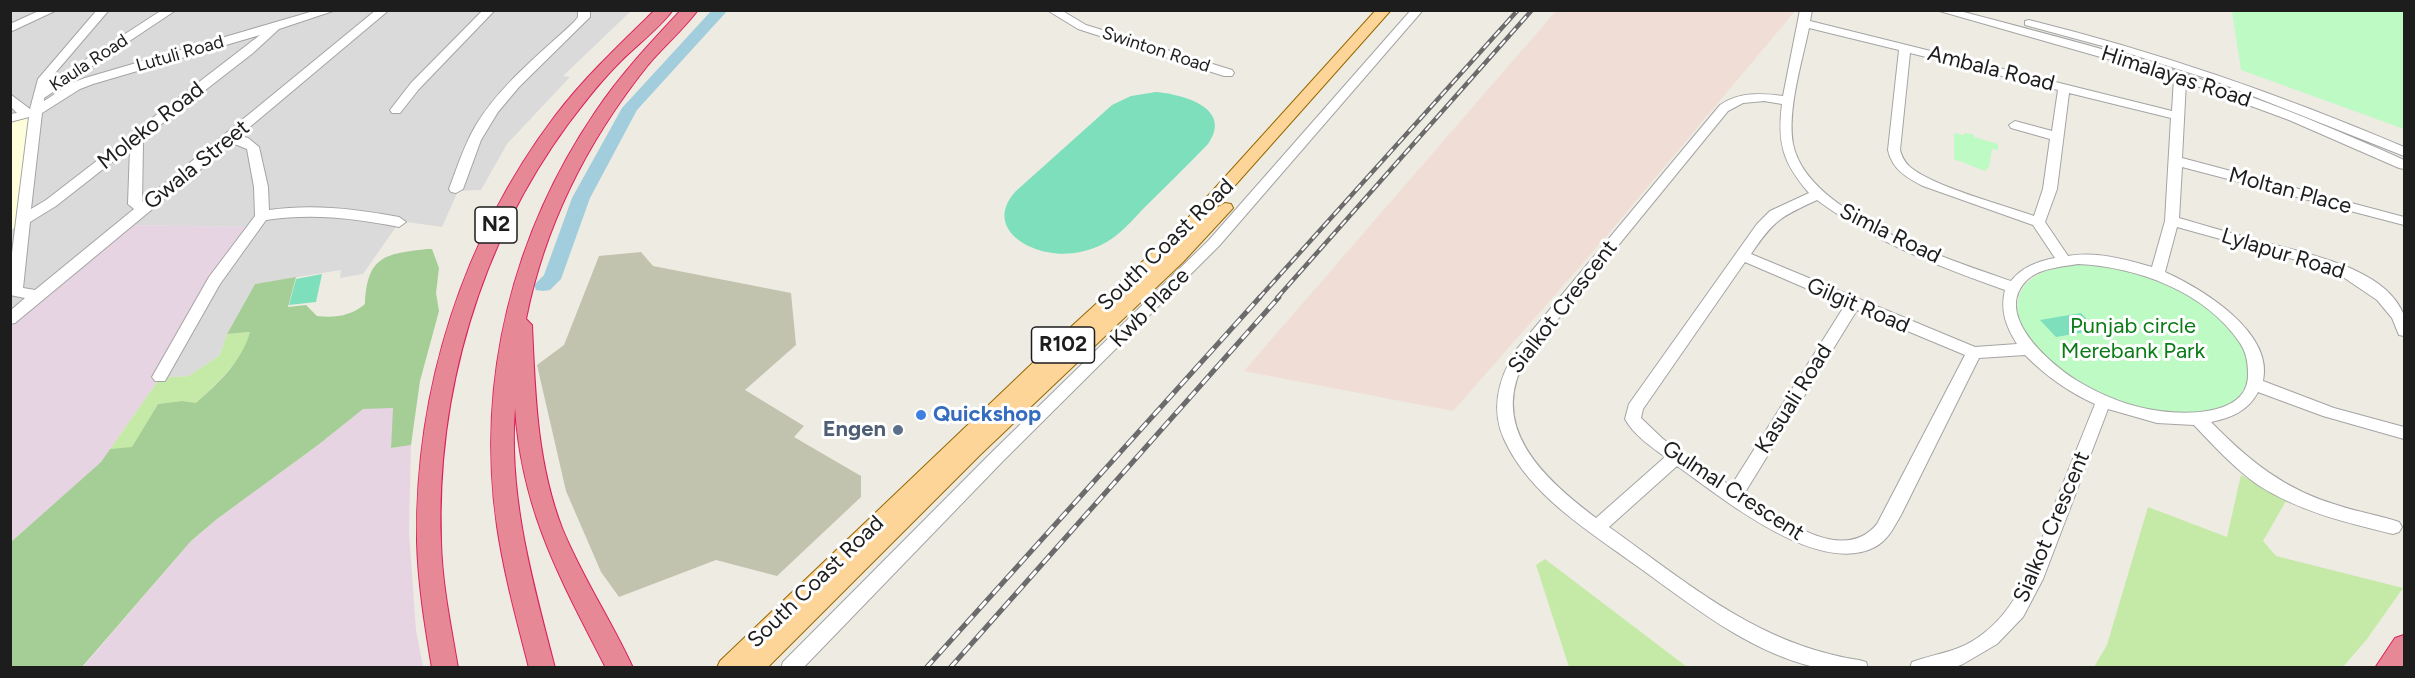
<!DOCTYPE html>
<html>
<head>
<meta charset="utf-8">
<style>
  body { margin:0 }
  #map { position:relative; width:2415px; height:678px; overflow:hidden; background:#eeebe2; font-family:Figtree,sans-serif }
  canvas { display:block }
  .frame { position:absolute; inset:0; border:12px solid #1d1d1d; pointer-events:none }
</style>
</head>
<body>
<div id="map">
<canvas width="2415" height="678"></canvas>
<div class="frame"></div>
</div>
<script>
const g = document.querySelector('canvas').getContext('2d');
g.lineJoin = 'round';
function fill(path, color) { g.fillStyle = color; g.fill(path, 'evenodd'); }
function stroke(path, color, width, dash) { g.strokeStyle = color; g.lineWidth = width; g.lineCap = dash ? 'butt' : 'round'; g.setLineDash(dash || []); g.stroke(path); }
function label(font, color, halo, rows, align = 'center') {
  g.font = font + ' Figtree,sans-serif'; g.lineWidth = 6; g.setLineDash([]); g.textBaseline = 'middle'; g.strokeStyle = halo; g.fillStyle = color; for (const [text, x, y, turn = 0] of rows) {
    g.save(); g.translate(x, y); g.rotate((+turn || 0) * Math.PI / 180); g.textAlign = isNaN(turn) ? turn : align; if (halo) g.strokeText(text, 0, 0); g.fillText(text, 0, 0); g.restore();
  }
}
fill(new Path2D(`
  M 11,11 L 631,11 L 563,76 L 570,77 L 507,144 L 481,190 L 458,191 L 442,227 L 400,221 L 363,274 L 340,278 L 341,270 L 255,284 L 227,334 L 220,355 L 189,376 L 160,378 L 252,227 L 124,225 L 11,319 L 11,229 L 24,225 L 11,118 Z`), '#dbdada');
fill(new Path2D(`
  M 124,225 L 252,227 L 160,378 L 101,462 L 11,542 L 11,319 Z
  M 363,408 L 394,408 L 391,448 L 411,445 L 409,532 L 416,630 L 423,667 L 82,668 L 191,541 L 217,519 L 318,445 Z`), '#e7d4e3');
fill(new Path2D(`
  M 35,112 L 24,225 L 11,229 L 11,118 Z`), '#feffda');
fill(new Path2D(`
  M 1556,11 L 1795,11 L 1603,240 L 1453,411 L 1244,371 Z`), '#f0ddd5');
fill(new Path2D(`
  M 641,252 L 653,266 L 791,293 L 796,345 L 745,390 L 804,426 L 794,437 L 861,476 L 861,497 L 777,576 L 716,560 L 619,597 L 601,572 L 566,491 L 537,365 L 564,345 L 599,256 Z`), '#c2c3ae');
fill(new Path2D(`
  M 250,332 L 243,354 L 218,382 L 196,403 L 182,401 L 158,404 L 132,448 L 110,449 L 160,378 L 189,376 L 220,355 L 227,334 Z
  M 2241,475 L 2286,501 L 2263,541 L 2276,556 L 2403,588 L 2367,639 L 2343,667 L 2094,667 L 2107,645 L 2112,628 L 2148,507 L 2227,537 Z
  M 1545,559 L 1687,667 L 1569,667 L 1536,565 Z`), '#c5eaa7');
fill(new Path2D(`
  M 427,249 L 432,249 L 439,268 L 436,293 L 439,311 L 420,381 L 411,445 L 391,448 L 393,408 L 363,409 L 318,445 L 217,519 L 191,541 L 82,667 L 11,667 L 11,542 L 101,462 L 110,449 L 132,447 L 158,404 L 182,401 L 196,403 C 219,382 241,363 250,332 L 227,334 L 255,284 L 296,277 L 288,307 L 306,305 L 317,316 C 335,318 351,316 365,304 C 367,255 386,254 427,249 Z`), '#a5ce96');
fill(new Path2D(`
  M 2232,11 L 2404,11 L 2404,129 L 2241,70 Z
  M 1954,133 L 1964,135 L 1964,133 L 1973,134 L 1974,137 L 1998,144 L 1998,150 L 1992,149 L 1989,167 L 1985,171 L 1954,159 Z
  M 2084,264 C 2139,268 2232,299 2247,360 C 2250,374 2248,388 2237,398 C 2222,412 2201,414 2182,414 C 2148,413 2120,404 2091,389 C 2083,385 2073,382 2066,377 C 2007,334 1990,269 2084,264 Z`), '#bdfac4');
fill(new Path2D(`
  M 1156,92 C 1182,94 1234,108 1208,144 C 1188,165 1167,185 1146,206 C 1132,220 1119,237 1101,245 C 1084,253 1064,256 1047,252 C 1016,246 988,221 1016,191 L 1112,105 L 1131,96 Z
  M 322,274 L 316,302 L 289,305 L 296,279 Z
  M 2081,313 L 2097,330 L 2056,337 L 2040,320 Z`), '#7edfbd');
fill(new Path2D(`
  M 712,10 L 728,10 L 637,110 L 590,198 L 561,279 L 550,290 L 543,291 L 536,290 L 534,285 L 544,275 L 572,198 L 622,108 Z`), '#a2cddd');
const minor = new Path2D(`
  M 41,10 L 57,10 L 10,32 L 10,24 Z
  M 97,10 L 109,10 L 56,72 L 48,84 L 162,10 L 176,10 L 44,98 L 44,101 L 72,83 L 85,78 L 317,10 L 336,10 L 279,29 L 253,53 L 141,140 L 143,143 L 142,202 L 376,10 L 389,10 L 239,136 L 248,138 L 259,147 L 268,187 L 269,210 C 313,204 355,209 399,217 L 406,222 L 399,227 C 354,218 312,213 266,220 L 220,284 L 165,381 L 155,381 L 152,377 L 209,277 L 255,216 L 254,187 L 247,149 L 232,143 L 15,323 L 10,324 L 10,311 L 25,298 L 10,295 L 10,269 L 29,117 L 10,122 L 10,114 L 17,113 L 10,106 L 10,94 L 30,109 L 38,79 ZM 260,35 L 46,200 L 31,209 L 42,113 L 80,89 L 93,84 ZM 130,148 L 128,204 L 134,209 L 35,290 L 23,288 L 30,222 L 56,206 Z
  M 483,10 L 495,10 L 419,89 L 400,113 L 392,113 L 390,110 L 411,83 Z
  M 578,10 L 590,10 L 590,17 L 519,87 L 498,112 L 481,140 L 463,189 L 456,193 L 451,192 L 449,189 C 457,168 464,145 476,125 C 501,84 540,54 574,22 L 578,17 Z
  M 1047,10 L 1061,10 L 1086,25 L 1232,70 L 1234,73 L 1232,76 L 1224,76 L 1078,29 Z
  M 1411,10 L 1423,10 L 1219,246 L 1003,461 L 803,668 L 781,668 L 783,662 L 991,453 L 1209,240 Z
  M 1800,10 L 1812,10 L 1810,21 L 2172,111 L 2174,78 L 1936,10 L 1956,10 C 2043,33 2130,55 2215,84 C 2279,106 2342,132 2404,160 L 2404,169 L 2399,168 L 2289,120 L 2186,82 L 2182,158 L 2404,217 L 2404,225 L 2182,167 L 2179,218 C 2209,227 2238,235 2268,243 C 2310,255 2384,268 2403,313 C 2406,320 2404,329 2404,336 L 2399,335 L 2392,318 L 2377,300 L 2343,277 L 2318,266 L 2177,227 L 2165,272 C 2202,289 2274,332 2263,381 L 2334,408 L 2404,427 L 2404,439 L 2323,416 L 2258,392 C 2248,411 2231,418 2211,422 C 2248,460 2285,490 2337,505 C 2357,512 2379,515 2399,522 L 2402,527 L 2399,532 L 2393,534 C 2347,523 2298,511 2258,485 C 2234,468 2214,446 2194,425 L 2157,423 L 2108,409 L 2043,579 L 2023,617 L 1997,644 L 1963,664 L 1953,668 L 1910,668 L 1912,662 C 1940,652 1959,653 1984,633 C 2023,603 2037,551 2054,506 C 2068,472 2081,438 2095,404 C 2068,392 2045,375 2025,355 L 1979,358 L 1901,515 C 1894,527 1888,540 1875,547 C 1817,577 1723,498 1677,466 L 1609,527 C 1689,584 1759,645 1859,660 L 1866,662 L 1868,668 C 1851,668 1830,671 1814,667 C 1746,650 1693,606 1637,566 C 1589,531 1530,496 1504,439 C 1490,408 1499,377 1517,349 L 1720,105 C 1739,92 1761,93 1783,96 ZM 1809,28 L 1899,50 L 1888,150 C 1892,169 1907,178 1923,186 L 2033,225 L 2055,258 C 2038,261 2022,267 2011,281 C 1951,260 1807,215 1793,144 C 1787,110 1802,62 1809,28 ZM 1910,53 L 2058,90 L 2052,131 L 2015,121 L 2009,125 L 2011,128 L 2050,139 L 2043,189 L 2034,216 C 2003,205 1931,186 1909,166 C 1904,161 1902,157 1900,150 ZM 2069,93 L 2171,118 L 2165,221 L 2152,267 C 2125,259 2095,251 2068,256 L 2045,222 L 2057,189 ZM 1764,101 L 1782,104 C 1777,143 1783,163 1809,193 L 1770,211 L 1757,224 L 1629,404 L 1625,419 C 1634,435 1650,446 1665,457 L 1596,518 C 1545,479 1485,427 1527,357 L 1728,111 L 1743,103 ZM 1817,200 C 1874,242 1938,266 2005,290 C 2000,311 2006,326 2017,344 L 1975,347 L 1751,254 C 1774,220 1780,217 1817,200 ZM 1745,262 L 1845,305 L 1731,486 L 1663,439 L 1641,418 L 1643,409 ZM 2078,264 C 2137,267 2205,291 2240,343 C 2246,352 2248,362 2248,373 C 2250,415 2189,415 2160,411 C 2130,407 2102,396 2076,380 C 2049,363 1992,314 2027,280 C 2040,268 2061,267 2078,264 ZM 1857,310 L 1965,355 L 1877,524 C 1842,567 1777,515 1744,494 Z
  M 2029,20 C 2158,52 2282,95 2404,147 L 2404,156 L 2215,81 L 2121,51 L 2025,25 L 2025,21 Z`);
const major = new Path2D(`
  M 1376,10 L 1391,10 L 1214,209 L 1225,203 L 1231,204 L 1233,208 L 1183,262 L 981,454 L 767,668 L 717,668 L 720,661 L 1061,336 L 1177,230 Z`);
const highway = new Path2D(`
  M 655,10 L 673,10 C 657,31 635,46 618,64 C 600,82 583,104 568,124 C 480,244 436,393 441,542 C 442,584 451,626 458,668 L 432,668 C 425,626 418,583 417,541 C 415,389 463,238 555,116 C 585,77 620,44 655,10 Z
  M 681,10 L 698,10 C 683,30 664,46 648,65 C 588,140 545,224 526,319 L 532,325 C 535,394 537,463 562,528 C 582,577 611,620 633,668 L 606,668 C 560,578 522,512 515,408 C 508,497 533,583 555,668 L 529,668 C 517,621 504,574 497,526 C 476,379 513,233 596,111 C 620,75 651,42 681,10 Z
  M 2404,635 L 2403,668 L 2375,668 L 2395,638 Z`);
stroke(minor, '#a4a4a4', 2);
stroke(major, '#956900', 2);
stroke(highway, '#da215a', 2);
fill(minor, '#fff');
fill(major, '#fdd599');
fill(highway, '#e78897');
const railFar1 = new Path2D(`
  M 1259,298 L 1518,10
  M 1277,298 L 1532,10`);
const rail = new Path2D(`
  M 926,668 L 1260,297
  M 950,668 L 1279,297`);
stroke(railFar1, '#6b6b6b', 4.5);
stroke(rail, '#6b6b6b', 5);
stroke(railFar1, '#fff', 2, [8]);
stroke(rail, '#fff', 3, [10]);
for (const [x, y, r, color] of [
  [921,415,6,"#3f7fe0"],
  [898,430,6,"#5c6f8a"]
]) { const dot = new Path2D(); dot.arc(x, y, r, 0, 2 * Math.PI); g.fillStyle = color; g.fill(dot); stroke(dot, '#fff', 2); }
label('18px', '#1d1d1d', '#fff', [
  ["Swinton Road",1156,50,18],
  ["Lutuli Road",180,54,-16],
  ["Kaula Road",89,63,-33]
]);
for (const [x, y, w] of [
  [496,225,42],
  [1063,345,63]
]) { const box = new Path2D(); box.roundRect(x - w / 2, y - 18, w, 36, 4.5); g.fillStyle = '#fff'; g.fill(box); stroke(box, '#1d1d1d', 1.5); }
label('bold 21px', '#1d1d1d', null, [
  ["N2",496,225],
  ["R102",1063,345]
]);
label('22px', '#1d1d1d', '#fff', [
  ["Ambala Road",1991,69,14],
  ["Himalayas Road",2176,77,18],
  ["Moleko Road",151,126,-38],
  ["Gwala Street",197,165,-39],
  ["Moltan Place",2290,191,15],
  ["Simla Road",1890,234,26],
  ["South Coast Road",1166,245,-44],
  ["Lylapur Road",2283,254,17],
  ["Gilgit Road",1858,306,23],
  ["Sialkot Crescent",1563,307,-52],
  ["Kwb Place",1150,308,-45],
  ["Kasuali Road",1794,399,-58],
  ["Gulmal Crescent",1733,491,33],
  ["Sialkot Crescent",2052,527,-67],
  ["South Coast Road",816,582,-44]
]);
label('22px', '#0a7b17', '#fff', [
  ["Punjab circle",2133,327],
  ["Merebank Park",2133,352]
]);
label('bold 22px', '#366cbe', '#fff', [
  ["Quickshop",933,415]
], 'left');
label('bold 22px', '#4e5e75', '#fff', [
  ["Engen",886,430]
], 'right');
</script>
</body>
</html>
